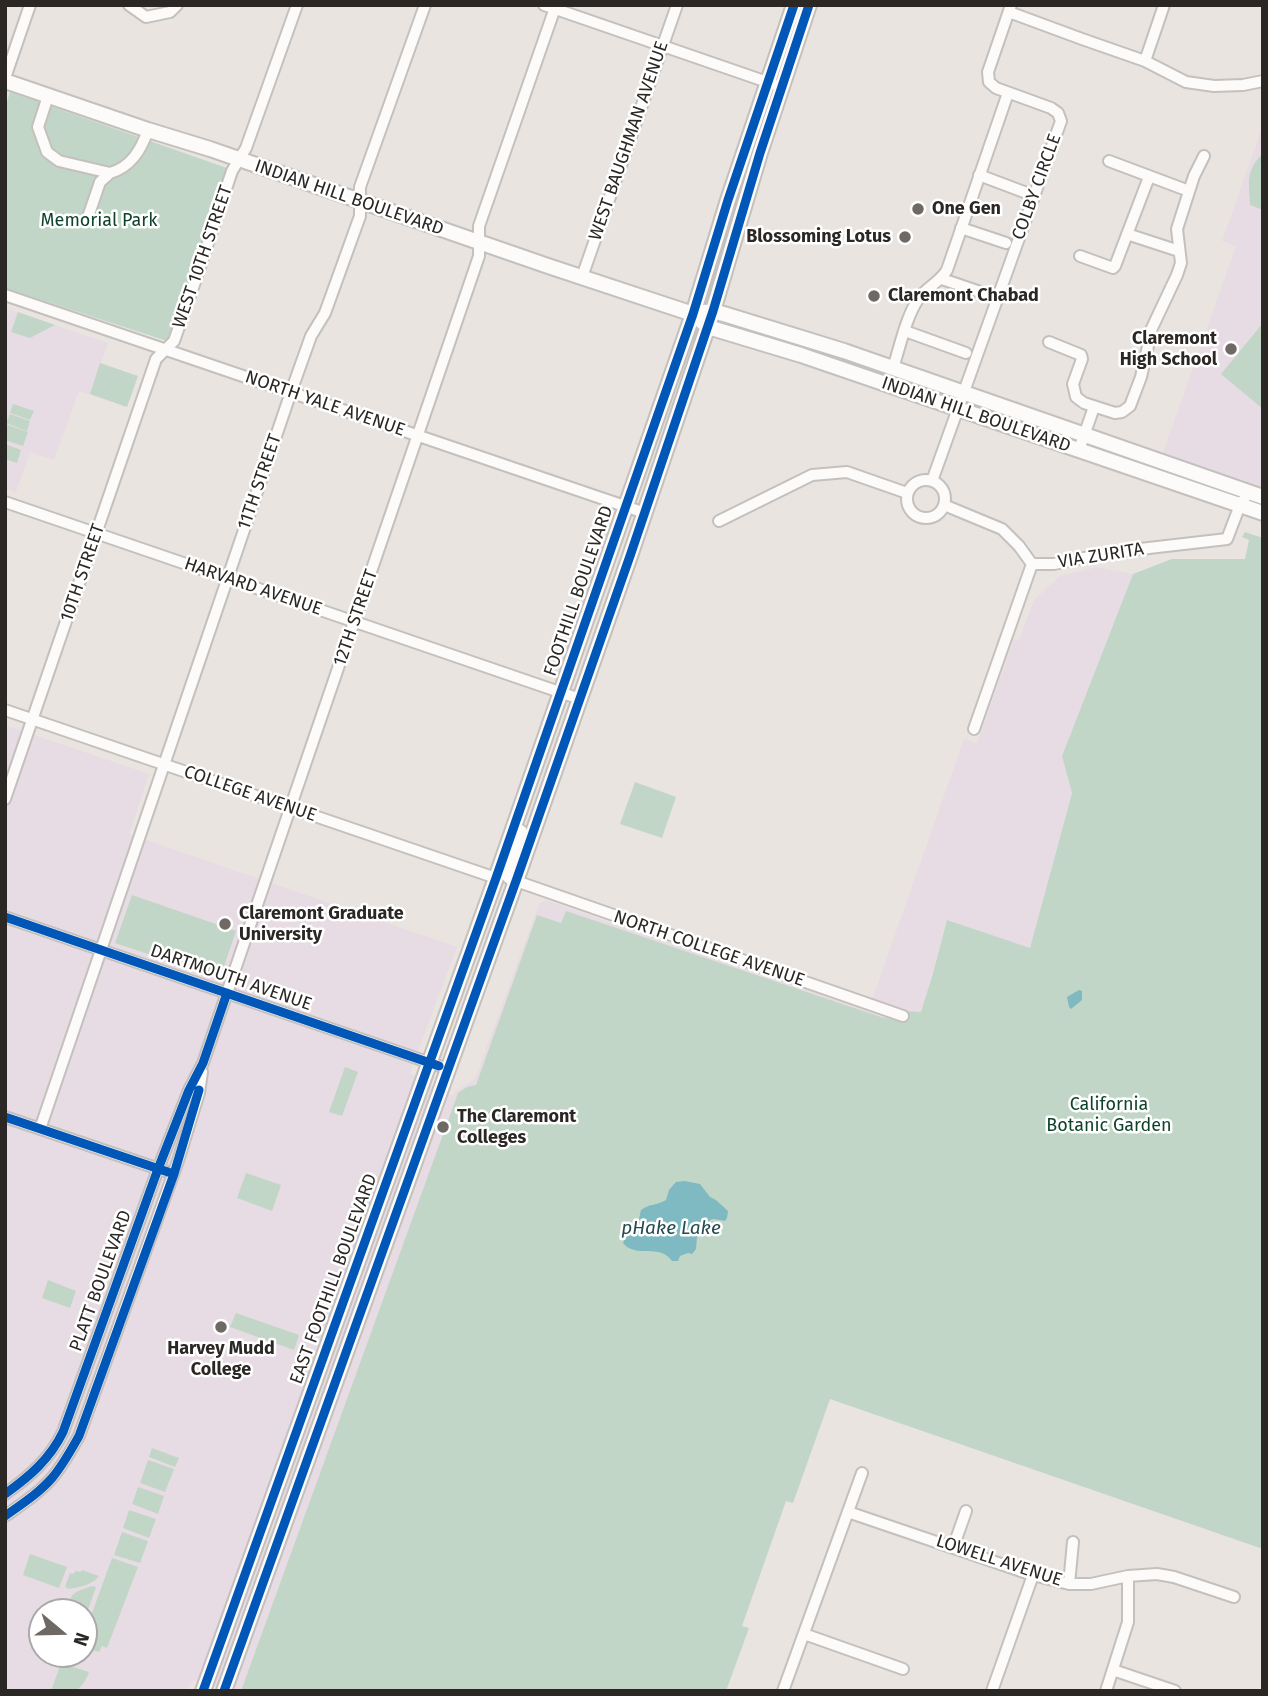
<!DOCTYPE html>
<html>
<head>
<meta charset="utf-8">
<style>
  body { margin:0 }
  #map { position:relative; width:1268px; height:1696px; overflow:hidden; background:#e9e4df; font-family:"Fira Sans",sans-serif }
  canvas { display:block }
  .frame { position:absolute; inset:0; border:7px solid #2b2724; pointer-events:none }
  .north { position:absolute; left:28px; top:1598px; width:70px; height:70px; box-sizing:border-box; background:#fff; border:2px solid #aaa9a7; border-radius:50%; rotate:109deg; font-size:19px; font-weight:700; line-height:28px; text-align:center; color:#2b2724 }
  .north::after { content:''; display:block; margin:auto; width:24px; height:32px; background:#6e6965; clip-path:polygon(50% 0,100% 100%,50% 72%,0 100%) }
</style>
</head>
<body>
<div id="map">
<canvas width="1268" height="1696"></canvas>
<div class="frame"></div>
<div class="north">N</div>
</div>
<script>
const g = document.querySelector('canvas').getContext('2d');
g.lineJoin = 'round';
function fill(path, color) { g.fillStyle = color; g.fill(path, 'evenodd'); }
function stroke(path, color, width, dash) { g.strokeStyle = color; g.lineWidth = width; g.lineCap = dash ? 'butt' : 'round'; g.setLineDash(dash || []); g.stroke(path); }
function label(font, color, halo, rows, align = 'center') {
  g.font = font + ' "Fira Sans",sans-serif'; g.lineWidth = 5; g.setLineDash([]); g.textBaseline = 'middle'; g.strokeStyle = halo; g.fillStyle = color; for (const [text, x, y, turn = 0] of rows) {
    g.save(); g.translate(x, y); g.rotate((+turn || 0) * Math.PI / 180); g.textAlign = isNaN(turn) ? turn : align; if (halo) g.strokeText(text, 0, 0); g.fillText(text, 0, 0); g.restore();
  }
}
fill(new Path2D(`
  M 1263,125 L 1263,487 L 1171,456 L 1170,454 L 1163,453 L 1236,246 L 1222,241 Z
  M 5,308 L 108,343 L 101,363 L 138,376 L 127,407 L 79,391 L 54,460 L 30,452 L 16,492 L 5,489 Z
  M 1097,567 L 1133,574 L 1062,756 L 1072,792 L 1030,949 L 947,920 L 921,1013 L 1263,1549 L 830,1399 L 793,1503 L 786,1501 L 742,1626 L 749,1628 L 726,1691 L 230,1691 L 193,1680 L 189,1685 L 187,1691 L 5,1691 L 5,725 L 149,774 L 129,834 L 457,947 L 410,1073 L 453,1096 L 456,1091 L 475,1079 L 539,904 L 545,900 L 868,1011 L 964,739 L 977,743 L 1014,639 L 1019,640 L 1034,600 L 1060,576 ZM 42,1612 L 84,1612 L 84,1654 L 42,1654 Z`), '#e7dce4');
fill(new Path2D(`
  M 10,92 L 227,168 L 167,341 L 5,288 L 5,107 Z
  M 1263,153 L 1263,210 L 1250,205 C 1249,181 1245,172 1263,153 Z
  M 18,312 L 55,325 L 30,338 L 11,332 Z
  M 1263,323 L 1263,409 L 1221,374 Z
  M 100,363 L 138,376 L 127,407 L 90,394 Z
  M 13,404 L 34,411 L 30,420 L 10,413 Z
  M 10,414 L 30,421 L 27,431 L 6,423 Z
  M 5,424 L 28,432 L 23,446 L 5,440 Z
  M 5,444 L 21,450 L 17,463 L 5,459 Z
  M 1245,532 L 1263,538 L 1263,1549 L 830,1399 L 793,1503 L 786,1501 L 742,1626 L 749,1628 L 726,1691 L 241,1691 L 458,1093 L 467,1087 L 476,1085 L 537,915 L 561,923 L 566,911 L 881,1017 L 901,1021 L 905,1011 L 921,1012 L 933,973 L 947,920 L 1030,948 L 1072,793 L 1062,756 L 1133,574 L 1172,559 L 1245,559 L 1249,540 L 1242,537 Z
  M 635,782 L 676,797 L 662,838 L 620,824 Z
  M 132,895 L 236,931 L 220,978 L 115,943 Z
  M 345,1067 L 358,1072 L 342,1116 L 329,1112 Z
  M 246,1173 L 281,1185 L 272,1211 L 237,1198 Z
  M 48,1280 L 76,1291 L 70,1308 L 42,1298 Z
  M 236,1313 L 299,1335 L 294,1350 L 230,1327 Z
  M 152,1448 L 179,1458 L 175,1467 L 149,1457 Z
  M 148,1460 L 174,1469 L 165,1492 L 140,1483 Z
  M 138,1487 L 164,1496 L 158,1514 L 132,1504 Z
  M 129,1510 L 156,1519 L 149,1538 L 123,1528 Z
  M 122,1532 L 148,1541 L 140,1563 L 114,1555 Z
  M 30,1554 L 67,1567 L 59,1588 L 23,1575 Z
  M 112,1558 L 138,1567 L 107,1648 L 102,1646 L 99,1652 L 89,1649 L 87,1654 L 84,1653 L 84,1635 Z
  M 82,1570 L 99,1576 C 93,1585 79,1587 69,1589 L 65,1587 L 70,1573 L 73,1574 L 76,1571 L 81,1572 Z
  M 92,1586 L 96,1587 L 84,1621 L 84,1612 L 64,1612 C 76,1592 66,1595 92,1586 Z
  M 61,1663 L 89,1672 C 80,1695 74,1691 51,1691 Z`), '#c2d6c7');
fill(new Path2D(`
  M 1079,990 L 1082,991 L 1082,1000 L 1071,1009 L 1069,1007 L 1067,997 Z
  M 685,1181 L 700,1184 L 710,1197 L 716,1200 L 728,1211 L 727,1218 L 725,1221 L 714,1219 L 710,1220 L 697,1237 L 696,1249 L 692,1254 L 688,1253 L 680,1256 L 678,1261 L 672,1261 C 660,1243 636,1259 623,1243 C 627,1234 628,1237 634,1232 C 639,1228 639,1216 641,1210 C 651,1203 656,1206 666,1200 L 669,1190 L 676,1182 Z`), '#7fb9c1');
const minor = new Path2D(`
  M 129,5 L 146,17 L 170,12 L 177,5
  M 544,5 L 773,84
  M 1009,12 L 1082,39 L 1145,61 L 1186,82 L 1214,86 L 1243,85 L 1263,81
  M 1145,61 L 1164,5
  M 5,78 L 30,5
  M 48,96 L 38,127 L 47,152 L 59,161 L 110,173 C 131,167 141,150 148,130
  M 1109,161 L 1189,191
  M 979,175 L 1024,192
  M 88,217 L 100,182 L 110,173
  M 961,228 L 1006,243
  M 1127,234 L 1179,251
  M 1080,256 L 1113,268 L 1115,266 L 1149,177
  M 582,277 L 677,5
  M 942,279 L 989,295
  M 5,295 L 645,513
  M 905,331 L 966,353
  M 1049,342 L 1081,355 L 1082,359 L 1073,384 L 1076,397 L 1084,403 L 1115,413 L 1122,412 L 1130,406 L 1141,377 L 1152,328 L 1177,275 L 1181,263 L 1177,229 L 1194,176 L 1204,156
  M 893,368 C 900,347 906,316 919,298 C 927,287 940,282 947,270 L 1008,93
  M 1079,450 L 1094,407
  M907 499a19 19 0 1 1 38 0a19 19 0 1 1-38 0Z
  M 932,481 L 1061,121 L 1058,113 L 1051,108 L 996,88 L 989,82 L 988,72 L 1011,5
  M 5,502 L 580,699
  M 944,505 L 1002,529 L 1019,546 L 1032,564 L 1054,564 L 1114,552 L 1227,539 L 1240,505 L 1249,492
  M 719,521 L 812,475 L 847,472 L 907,493
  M 5,710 L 496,878
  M 974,729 L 1032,564
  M 5,799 L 156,359 L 174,341 L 196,279 L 232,171 L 246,148 L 297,5
  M 516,881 L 903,1016
  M 5,917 L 448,1069
  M 5,1117 L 165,1171
  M 40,1129 L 291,392 L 311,336 L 325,313 L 360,216 L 360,187 L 425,5
  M 5,1494 C 29,1477 50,1459 63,1432 L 158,1169 L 189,1090 L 203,1063 L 479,256 L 479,226 L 556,5
  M 848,1512 L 1033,1575 L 1069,1584 L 1091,1584 L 1128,1576 L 1157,1574 L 1174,1577 L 1234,1597
  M 5,1516 C 22,1504 39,1493 52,1478 C 63,1465 71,1450 79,1436 L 178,1161 L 199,1093 L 202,1072
  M 953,1548 L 966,1511
  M 1069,1584 L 1073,1542
  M 804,1634 L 903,1669
  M 1113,1670 L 1175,1691
  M 783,1691 L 862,1473
  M 992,1691 L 1033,1575
  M 1106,1691 L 1128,1622 L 1128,1576`);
const major = new Path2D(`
  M 5,81 L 148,130 L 210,149 L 548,266 L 693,314 L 708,327 L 801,355 L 1263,513
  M 704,312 L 713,311 L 727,315 L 844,351 L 1263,497
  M 516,881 L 509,876 L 509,871 L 520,838 L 520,832
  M 203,1691 L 496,878 L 693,314 L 728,200 L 794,5
  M 224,1691 L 516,881 L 630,556 L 713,311 L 760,153 L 809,5`);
stroke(minor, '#c4c0bd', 14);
stroke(major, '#c4c0bd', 18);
stroke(minor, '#fcfbfa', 10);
stroke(major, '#fcfbfa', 14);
stroke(new Path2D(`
  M 5,917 L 439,1066
  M 5,1117 L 168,1172
  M 5,1494 C 29,1477 50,1459 63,1432 L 158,1169 L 189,1090 L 203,1063 L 227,993
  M 5,1516 C 22,1504 39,1493 52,1478 C 63,1465 71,1450 79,1436 L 174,1174 L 199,1090
  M 203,1691 L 496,878 L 693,314 L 728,200 L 794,5
  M 224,1691 L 516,881 L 630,556 L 713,311 L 760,153 L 809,5`), '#0057b8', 9);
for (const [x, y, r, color] of [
  [918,209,7,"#6e6965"],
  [905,237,7,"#6e6965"],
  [874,296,7,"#6e6965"],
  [1231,349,7,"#6e6965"],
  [225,924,7,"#6e6965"],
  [443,1127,7,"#6e6965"],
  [221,1327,7,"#6e6965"]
]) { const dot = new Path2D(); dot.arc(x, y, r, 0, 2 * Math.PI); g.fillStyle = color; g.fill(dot); stroke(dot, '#fff', 2.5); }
label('18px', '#2b2724', '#fff', [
  ["WEST BAUGHMAN AVENUE",629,141,-71],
  ["COLBY CIRCLE",1037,187,-70],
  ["INDIAN HILL BOULEVARD",349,198,19],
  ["WEST 10TH STREET",203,257,-71],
  ["NORTH YALE AVENUE",325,404,19],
  ["INDIAN HILL BOULEVARD",976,415,19],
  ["11TH STREET",260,482,-71],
  ["VIA ZURITA",1101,556,-9],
  ["10TH STREET",83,573,-71],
  ["HARVARD AVENUE",253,587,19],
  ["FOOTHILL BOULEVARD",579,591,-71],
  ["12TH STREET",356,618,-71],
  ["COLLEGE AVENUE",250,794,19],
  ["NORTH COLLEGE AVENUE",709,949,19],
  ["DARTMOUTH AVENUE",231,978,19],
  ["EAST FOOTHILL BOULEVARD",334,1279,-70],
  ["PLATT BOULEVARD",101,1281,-70],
  ["LOWELL AVENUE",999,1561,18]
]);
label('bold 18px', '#2b2724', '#fff', [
  ["One Gen",932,209],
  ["Blossoming Lotus",891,237,"right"],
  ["Claremont Chabad",888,296],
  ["Claremont",1217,339,"right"],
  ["High School",1217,360,"right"],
  ["Claremont Graduate",239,914],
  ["University",239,935],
  ["The Claremont",457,1117],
  ["Colleges",457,1138],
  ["Harvey Mudd",221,1349,"center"],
  ["College",221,1370,"center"]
], 'left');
label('18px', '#0e422b', '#fff', [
  ["Memorial Park",99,221],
  ["California",1109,1105],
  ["Botanic Garden",1109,1126]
]);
label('italic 19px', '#234a50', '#fff', [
  ["pHake Lake",671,1229]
]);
</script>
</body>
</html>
